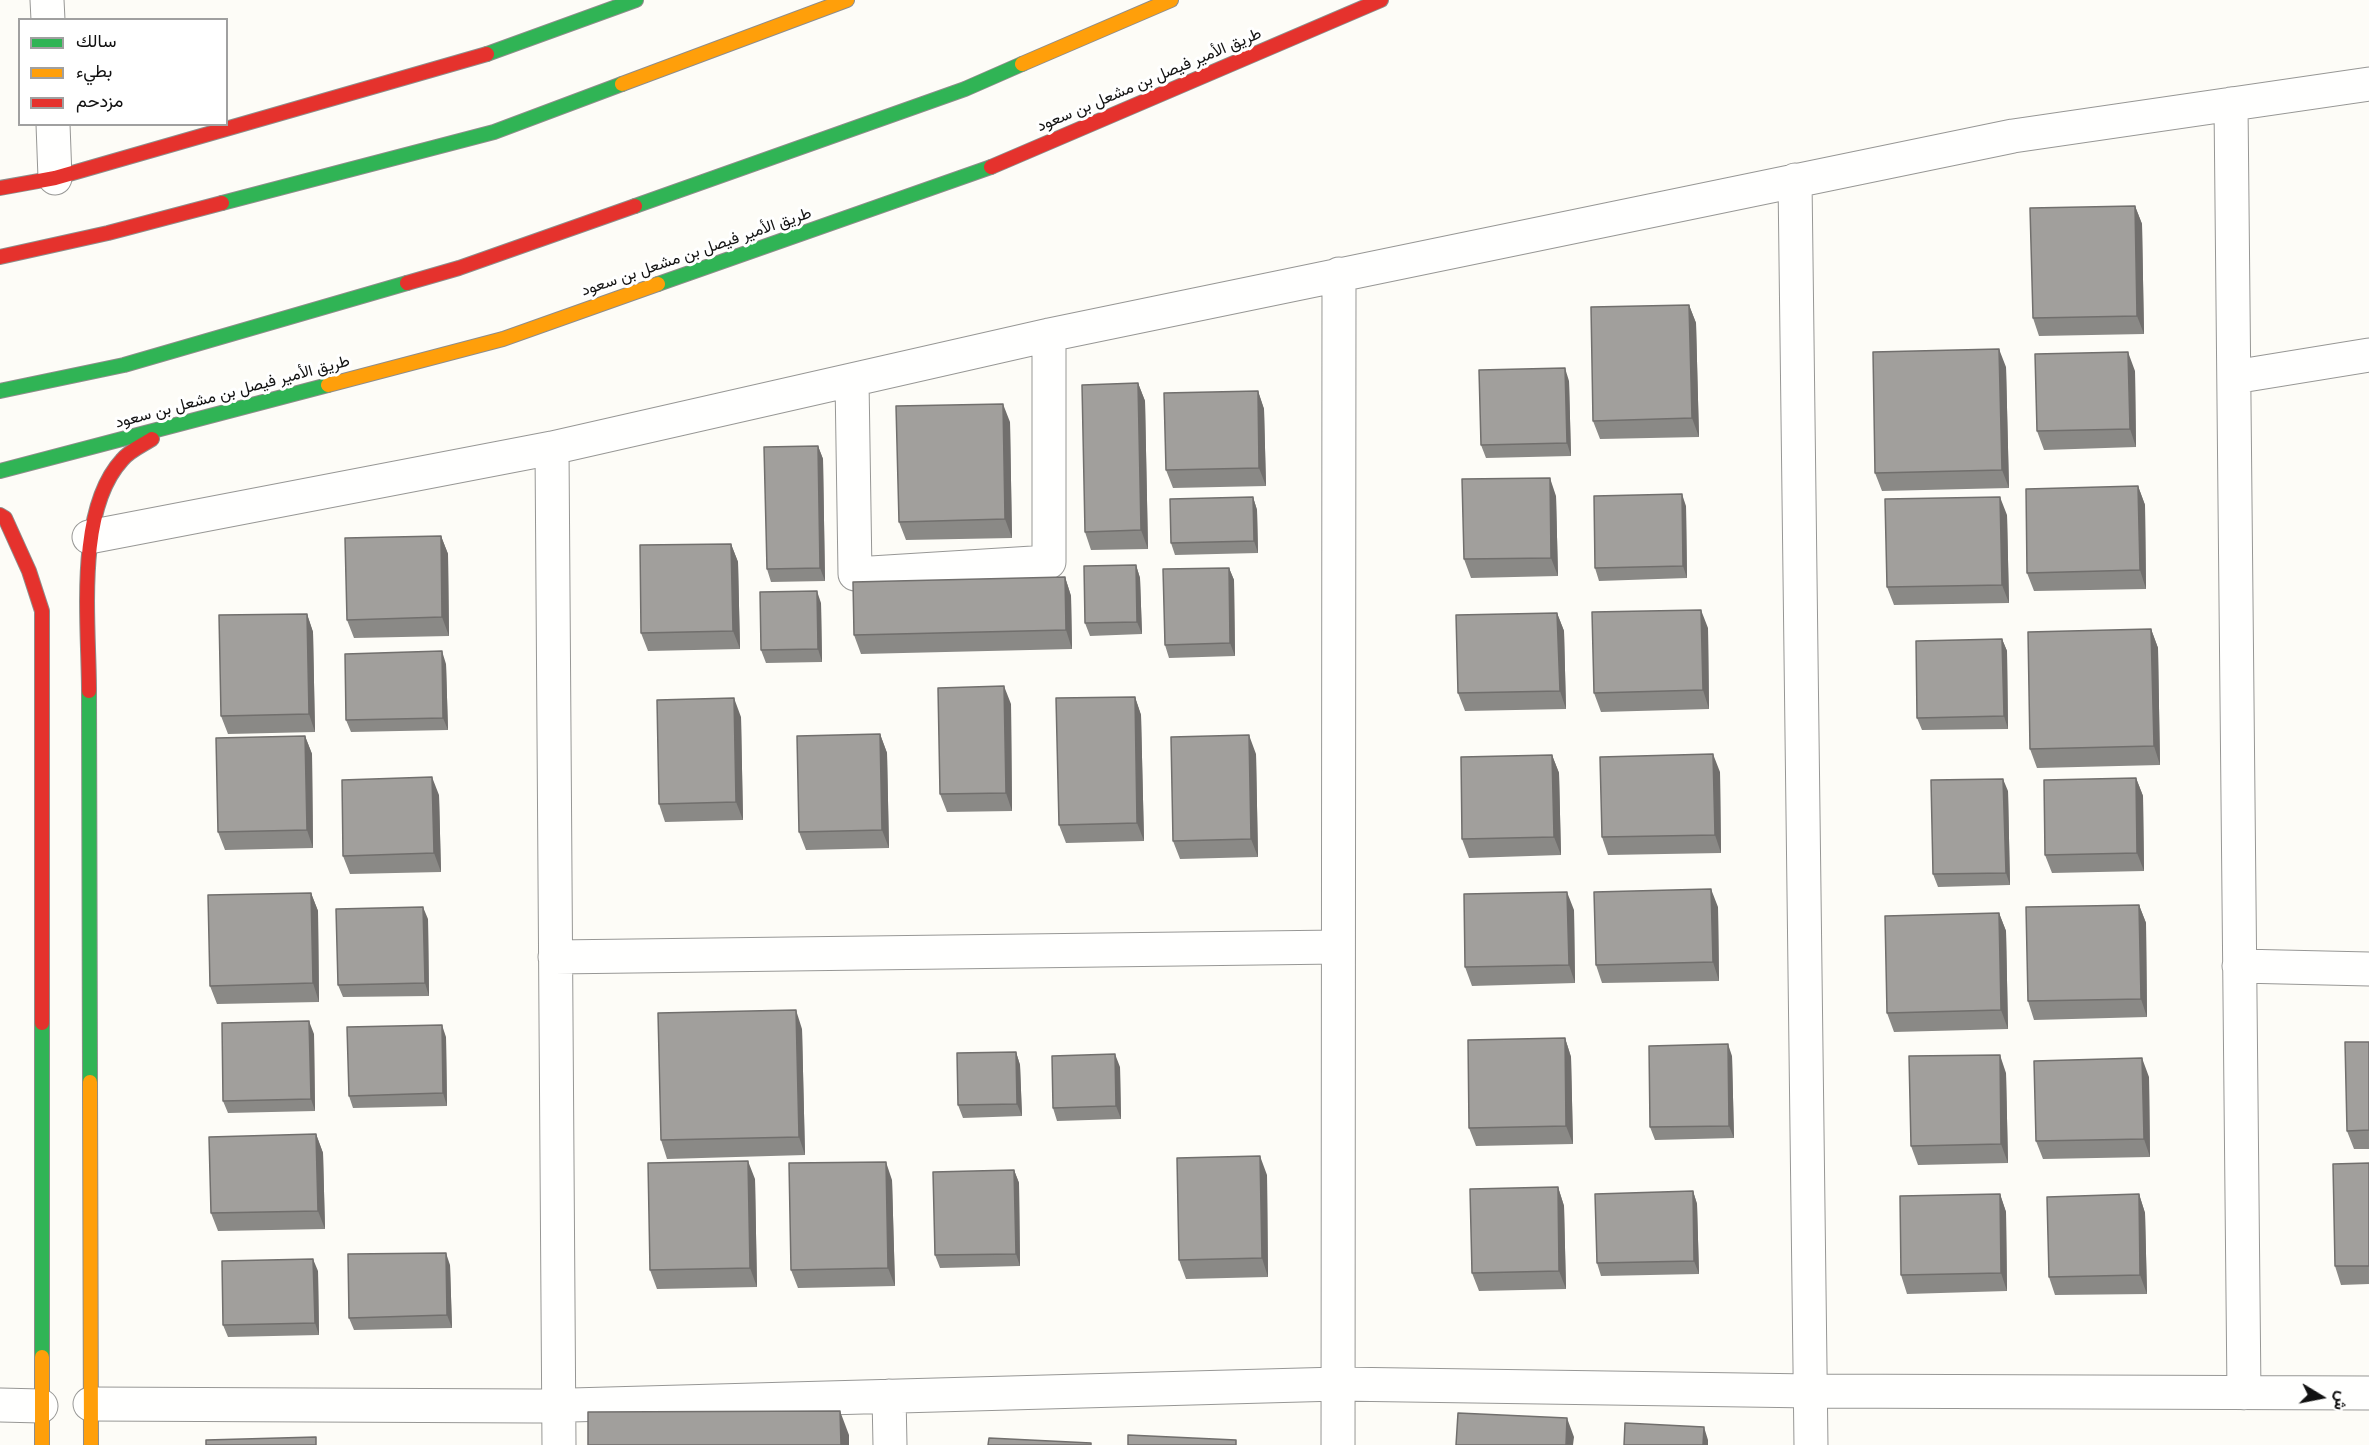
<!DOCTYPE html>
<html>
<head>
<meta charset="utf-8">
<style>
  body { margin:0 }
  #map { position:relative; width:2369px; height:1445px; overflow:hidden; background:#fdfcf7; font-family:Georgia,Vazirmatn,serif }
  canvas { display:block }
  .legend { position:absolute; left:18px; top:18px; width:210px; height:108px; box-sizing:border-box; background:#fff; border:2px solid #a0a0a0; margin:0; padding:8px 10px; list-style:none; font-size:18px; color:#111 }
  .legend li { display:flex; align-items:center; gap:12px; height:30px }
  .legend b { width:30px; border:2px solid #a0a0a0 }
  .north { position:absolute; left:2291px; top:1367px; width:60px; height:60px; -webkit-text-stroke:4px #fff; paint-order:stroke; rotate:100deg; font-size:16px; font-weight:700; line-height:24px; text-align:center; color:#111 }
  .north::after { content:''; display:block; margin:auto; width:21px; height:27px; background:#111; clip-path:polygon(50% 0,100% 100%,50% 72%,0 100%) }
</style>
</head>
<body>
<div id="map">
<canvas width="2369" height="1445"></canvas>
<ul class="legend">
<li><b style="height:8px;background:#30b455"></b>سالك</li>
<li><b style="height:8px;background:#ff9f0a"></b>بطيء</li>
<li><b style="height:8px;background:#e5322d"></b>مزدحم</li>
</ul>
<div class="north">ش</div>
</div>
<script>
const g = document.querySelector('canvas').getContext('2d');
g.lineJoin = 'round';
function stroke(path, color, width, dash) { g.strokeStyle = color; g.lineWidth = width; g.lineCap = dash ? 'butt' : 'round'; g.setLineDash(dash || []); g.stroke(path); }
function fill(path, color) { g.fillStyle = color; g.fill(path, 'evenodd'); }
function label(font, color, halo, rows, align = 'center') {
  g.font = font + ' Georgia,Vazirmatn,serif'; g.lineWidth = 6; g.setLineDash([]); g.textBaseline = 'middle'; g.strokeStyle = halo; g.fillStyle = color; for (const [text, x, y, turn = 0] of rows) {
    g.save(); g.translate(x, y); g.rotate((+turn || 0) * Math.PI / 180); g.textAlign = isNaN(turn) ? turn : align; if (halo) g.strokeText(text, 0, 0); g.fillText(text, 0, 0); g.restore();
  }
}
const street = new Path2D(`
  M 47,0 L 48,20
  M 2231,104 L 2244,1393
  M 53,124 L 55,178
  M 1795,180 L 1811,1445
  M 2234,377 L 2369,355
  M 852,380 L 855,574 L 1049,562 L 1049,335
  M 552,448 L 559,1445
  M 89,537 L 552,448 L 1049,335 L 2013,136 L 2369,84
  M 555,957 L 1338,947
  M 2239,966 L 2369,969
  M 889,1396 L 890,1445
  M 90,1404 L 535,1406 L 1338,1384 L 1812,1391 L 2369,1393
  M 0,1405 L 41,1406
  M 1338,1445 L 1339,274`);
const fast = new Path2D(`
  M 487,54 L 636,0
  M 222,203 L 494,132 L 622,84
  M 635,206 L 965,89 L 1022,64
  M 658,284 L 991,167
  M 0,391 L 124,365 L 407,283
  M 0,471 L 328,385
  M 89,691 L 90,1082
  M 42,1023 L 42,1357`);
const slow = new Path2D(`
  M 1022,64 L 1171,0
  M 622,84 L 847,0
  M 328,385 L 503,339 L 658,284
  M 90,1082 L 91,1445
  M 42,1357 L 42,1445`);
const jam = new Path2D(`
  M 991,167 L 1381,0
  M 0,188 L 55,178 L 487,54
  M 0,257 L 108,233 L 222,203
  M 407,283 L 459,268 L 635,206
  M 0,515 L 5,518 L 29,571 L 42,611 L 42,1023
  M 89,691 C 89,624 75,511 122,460 C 129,451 143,445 152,439`);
stroke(street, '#979795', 35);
stroke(fast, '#8e8d8b', 16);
stroke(slow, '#8e8d8b', 16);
stroke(jam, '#8e8d8b', 16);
stroke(street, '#fffffe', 33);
stroke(fast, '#30b455', 14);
stroke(slow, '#ff9f0a', 14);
stroke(jam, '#e5322d', 14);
fill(new Path2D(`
  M 2135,206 L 2142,224 L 2144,334 L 2039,336 L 2033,318 Z
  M 1689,305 L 1696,323 L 1699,437 L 1600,439 L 1593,421 Z
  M 2006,367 L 2009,488 L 1882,491 L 1875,473 Z
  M 2135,371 L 2136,447 L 2044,450 L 2037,431 Z
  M 1569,381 L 1571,456 L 1486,458 L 1481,445 Z
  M 1138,383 L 1145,401 L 1148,549 L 1091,550 L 1085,532 Z
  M 1258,391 L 1264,409 L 1266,486 L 1173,488 L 1166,470 Z
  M 1010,422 L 1012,538 L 906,540 L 899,522 Z
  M 818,446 L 823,459 L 825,581 L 771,582 L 767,569 Z
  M 2138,486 L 2145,505 L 2146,589 L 2034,591 L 2027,573 Z
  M 1556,496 L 1558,576 L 1471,578 L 1464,559 Z
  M 1253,497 L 1257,510 L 1258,553 L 1175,555 L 1171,543 Z
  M 1686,506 L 1687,578 L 1599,581 L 1595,568 Z
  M 2007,515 L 2009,603 L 1894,605 L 1887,587 Z
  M 441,536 L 448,554 L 449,636 L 354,638 L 347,620 Z
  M 731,544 L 738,562 L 740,649 L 648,651 L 641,633 Z
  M 1136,565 L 1140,578 L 1142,634 L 1090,636 L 1085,623 Z
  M 1229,568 L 1234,580 L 1235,656 L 1169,658 L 1165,645 Z
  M 1065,577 L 1071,596 L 1072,649 L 861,654 L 854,635 Z
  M 821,603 L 822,662 L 766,663 L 761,650 Z
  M 1557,613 L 1564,631 L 1566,709 L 1465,711 L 1458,693 Z
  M 307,614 L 313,632 L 315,732 L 228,734 L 221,716 Z
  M 1708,628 L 1709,709 L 1601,712 L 1594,693 Z
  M 2151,629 L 2158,648 L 2160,765 L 2037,768 L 2030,749 Z
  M 2002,639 L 2007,651 L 2008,729 L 1922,730 L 1917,718 Z
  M 446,664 L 448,730 L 351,732 L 346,720 Z
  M 1135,697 L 1141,715 L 1144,841 L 1066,843 L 1059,825 Z
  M 1011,704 L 1012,811 L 947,812 L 940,794 Z
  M 741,717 L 743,820 L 665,822 L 659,804 Z
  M 880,734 L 887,753 L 889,848 L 806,850 L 799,832 Z
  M 305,736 L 312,754 L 313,848 L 225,850 L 218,832 Z
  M 1256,754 L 1258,857 L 1180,859 L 1173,841 Z
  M 1552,755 L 1559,773 L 1561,855 L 1469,858 L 1462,839 Z
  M 1720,772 L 1721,853 L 1608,855 L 1602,837 Z
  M 2136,778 L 2143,796 L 2144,871 L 2052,873 L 2045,855 Z
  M 2008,791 L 2010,885 L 1938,887 L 1933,874 Z
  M 439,795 L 441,872 L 350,874 L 343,856 Z
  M 311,893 L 318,911 L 319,1002 L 217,1004 L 210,986 Z
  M 2139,905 L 2146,923 L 2147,1017 L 2034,1020 L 2028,1001 Z
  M 1718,907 L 1719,981 L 1602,983 L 1596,965 Z
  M 1574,910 L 1575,983 L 1472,986 L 1465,967 Z
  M 1999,913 L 2006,931 L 2008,1029 L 1894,1032 L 1887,1013 Z
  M 428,919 L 429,996 L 343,997 L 338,985 Z
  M 802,1029 L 805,1155 L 667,1159 L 661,1140 Z
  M 314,1034 L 315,1111 L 228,1113 L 223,1101 Z
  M 446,1037 L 447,1106 L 353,1108 L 349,1096 Z
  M 1565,1038 L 1571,1057 L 1573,1144 L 1476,1146 L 1469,1128 Z
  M 2369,1042 L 2369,1149 L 2354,1149 L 2347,1131 Z
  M 1016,1052 L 1020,1065 L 1022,1116 L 963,1118 L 958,1105 Z
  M 1732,1056 L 1734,1138 L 1655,1140 L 1650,1127 Z
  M 1120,1067 L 1121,1119 L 1057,1121 L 1053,1108 Z
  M 2006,1073 L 2008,1163 L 1918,1165 L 1911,1146 Z
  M 2149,1077 L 2150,1157 L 2043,1159 L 2036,1141 Z
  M 316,1134 L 323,1153 L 325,1229 L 218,1231 L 211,1213 Z
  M 2369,1163 L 2369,1284 L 2341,1285 L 2335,1266 Z
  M 1014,1170 L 1019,1183 L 1020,1266 L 940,1268 L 935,1255 Z
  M 1267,1175 L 1268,1277 L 1186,1279 L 1179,1260 Z
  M 755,1179 L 757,1287 L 657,1289 L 650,1270 Z
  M 892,1180 L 895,1286 L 798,1288 L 791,1270 Z
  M 1558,1187 L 1564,1206 L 1566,1289 L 1479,1291 L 1472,1273 Z
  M 1693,1191 L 1697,1204 L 1699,1274 L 1601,1276 L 1597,1263 Z
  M 2000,1194 L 2006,1212 L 2007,1291 L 1907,1294 L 1901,1275 Z
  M 2139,1194 L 2145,1213 L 2147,1294 L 2055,1295 L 2049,1277 Z
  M 450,1265 L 452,1328 L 354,1330 L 349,1318 Z
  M 318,1271 L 319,1335 L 228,1337 L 223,1325 Z`), '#8a8986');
fill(new Path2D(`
  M 2135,206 L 2142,224 L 2144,334 L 2137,316 Z
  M 1689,305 L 1696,323 L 1699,437 L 1692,418 Z
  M 1999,349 L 2006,367 L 2009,488 L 2002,470 Z
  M 2128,352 L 2135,371 L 2136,447 L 2130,429 Z
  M 1565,368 L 1569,381 L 1571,456 L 1567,443 Z
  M 1138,383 L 1145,401 L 1148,549 L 1141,530 Z
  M 1258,391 L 1264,409 L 1266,486 L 1259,468 Z
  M 1003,404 L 1010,422 L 1012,538 L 1005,519 Z
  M 818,446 L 823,459 L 825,581 L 820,568 Z
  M 1550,478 L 1556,496 L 1558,576 L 1551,558 Z
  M 2138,486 L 2145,505 L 2146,589 L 2140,570 Z
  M 1682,494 L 1686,506 L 1687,578 L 1683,566 Z
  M 1253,497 L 1257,510 L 1258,553 L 1254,541 Z
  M 2000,497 L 2007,515 L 2009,603 L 2002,585 Z
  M 441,536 L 448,554 L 449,636 L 442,617 Z
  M 731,544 L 738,562 L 740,649 L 733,631 Z
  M 1136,565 L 1140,578 L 1142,634 L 1137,622 Z
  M 1229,568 L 1234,580 L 1235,656 L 1230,643 Z
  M 1065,577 L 1071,596 L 1072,649 L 1066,630 Z
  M 817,591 L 821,603 L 822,662 L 818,649 Z
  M 1701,610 L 1708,628 L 1709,709 L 1703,690 Z
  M 1557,613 L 1564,631 L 1566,709 L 1560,691 Z
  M 307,614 L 313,632 L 315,732 L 309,714 Z
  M 2151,629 L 2158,648 L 2160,765 L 2154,746 Z
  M 2002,639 L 2007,651 L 2008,729 L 2004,716 Z
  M 442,651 L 446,664 L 448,730 L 443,718 Z
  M 1004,686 L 1011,704 L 1012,811 L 1006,793 Z
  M 1135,697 L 1141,715 L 1144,841 L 1137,823 Z
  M 734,698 L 741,717 L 743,820 L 736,802 Z
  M 880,734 L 887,753 L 889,848 L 882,830 Z
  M 1249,735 L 1256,754 L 1258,857 L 1251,839 Z
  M 305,736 L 312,754 L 313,848 L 307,830 Z
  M 1713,754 L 1720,772 L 1721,853 L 1715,835 Z
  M 1552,755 L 1559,773 L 1561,855 L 1554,837 Z
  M 432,777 L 439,795 L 441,872 L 434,853 Z
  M 2136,778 L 2143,796 L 2144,871 L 2137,853 Z
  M 2003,779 L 2008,791 L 2010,885 L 2006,873 Z
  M 1711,889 L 1718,907 L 1719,981 L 1713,962 Z
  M 1567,892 L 1574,910 L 1575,983 L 1569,965 Z
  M 311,893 L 318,911 L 319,1002 L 313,983 Z
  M 2139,905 L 2146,923 L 2147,1017 L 2141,999 Z
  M 423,907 L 428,919 L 429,996 L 425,983 Z
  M 1999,913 L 2006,931 L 2008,1029 L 2001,1010 Z
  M 796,1010 L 802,1029 L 805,1155 L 799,1137 Z
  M 309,1021 L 314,1034 L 315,1111 L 311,1099 Z
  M 442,1025 L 446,1037 L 447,1106 L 443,1093 Z
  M 1565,1038 L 1571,1057 L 1573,1144 L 1566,1126 Z
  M 1728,1044 L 1732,1056 L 1734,1138 L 1729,1126 Z
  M 1016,1052 L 1020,1065 L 1022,1116 L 1017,1104 Z
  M 1115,1054 L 1120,1067 L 1121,1119 L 1116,1106 Z
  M 2000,1055 L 2006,1073 L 2008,1163 L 2001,1144 Z
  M 2142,1058 L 2149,1077 L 2150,1157 L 2144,1139 Z
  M 316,1134 L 323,1153 L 325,1229 L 318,1211 Z
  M 1260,1156 L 1267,1175 L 1268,1277 L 1262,1258 Z
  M 748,1161 L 755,1179 L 757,1287 L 750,1268 Z
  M 886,1162 L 892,1180 L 895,1286 L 888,1268 Z
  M 1014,1170 L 1019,1183 L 1020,1266 L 1016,1254 Z
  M 1558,1187 L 1564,1206 L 1566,1289 L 1559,1271 Z
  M 1693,1191 L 1697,1204 L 1699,1274 L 1694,1261 Z
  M 2000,1194 L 2006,1212 L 2007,1291 L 2001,1273 Z
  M 2139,1194 L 2145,1213 L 2147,1294 L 2140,1275 Z
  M 446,1253 L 450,1265 L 452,1328 L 447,1315 Z
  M 313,1259 L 318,1271 L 319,1335 L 315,1323 Z
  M 840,1411 L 849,1435 L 849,1445 L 841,1445 Z
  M 1567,1418 L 1574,1437 L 1573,1445 L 1566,1445 Z
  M 1704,1427 L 1708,1440 L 1708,1445 L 1703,1445 Z`), '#716f6d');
const building = new Path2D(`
  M 2135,206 L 2137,316 L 2033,318 L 2030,208 Z
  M 1689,305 L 1692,418 L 1593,421 L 1591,307 Z
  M 1999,349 L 2002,470 L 1875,473 L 1873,352 Z
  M 2128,352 L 2130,429 L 2037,431 L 2035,354 Z
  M 1565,368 L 1567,443 L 1481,445 L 1479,370 Z
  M 1138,383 L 1141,530 L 1085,532 L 1082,385 Z
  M 1258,391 L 1259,468 L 1166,470 L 1164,393 Z
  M 1003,404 L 1005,519 L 899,522 L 896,406 Z
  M 818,446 L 820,568 L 767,569 L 764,447 Z
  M 1550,478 L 1551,558 L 1464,559 L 1462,479 Z
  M 2138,486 L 2140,570 L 2027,573 L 2026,489 Z
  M 1682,494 L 1683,566 L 1595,568 L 1594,496 Z
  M 1253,497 L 1254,541 L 1171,543 L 1170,499 Z
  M 2000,497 L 2002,585 L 1887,587 L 1885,499 Z
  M 441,536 L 442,617 L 347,620 L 345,538 Z
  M 731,544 L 733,631 L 641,633 L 640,545 Z
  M 1136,565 L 1137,622 L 1085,623 L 1084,566 Z
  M 1229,568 L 1230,643 L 1165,645 L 1163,569 Z
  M 1065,577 L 1066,630 L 854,635 L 853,582 Z
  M 817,591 L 818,649 L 761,650 L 760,592 Z
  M 1701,610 L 1703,690 L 1594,693 L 1592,612 Z
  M 1557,613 L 1560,691 L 1458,693 L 1456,615 Z
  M 307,614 L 309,714 L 221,716 L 219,615 Z
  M 2151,629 L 2154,746 L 2030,749 L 2028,632 Z
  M 2002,639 L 2004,716 L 1917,718 L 1916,641 Z
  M 442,651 L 443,718 L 346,720 L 345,654 Z
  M 1004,686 L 1006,793 L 940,794 L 938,688 Z
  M 1135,697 L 1137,823 L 1059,825 L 1056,698 Z
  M 734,698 L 736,802 L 659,804 L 657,700 Z
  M 880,734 L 882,830 L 799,832 L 797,736 Z
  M 1249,735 L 1251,839 L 1173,841 L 1171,737 Z
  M 305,736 L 307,830 L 218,832 L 216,738 Z
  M 1713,754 L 1715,835 L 1602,837 L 1600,757 Z
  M 1552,755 L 1554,837 L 1462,839 L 1461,757 Z
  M 432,777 L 434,853 L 343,856 L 342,780 Z
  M 2136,778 L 2137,853 L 2045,855 L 2044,780 Z
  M 2003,779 L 2006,873 L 1933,874 L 1931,780 Z
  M 1711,889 L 1713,962 L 1596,965 L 1594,892 Z
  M 1567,892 L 1569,965 L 1465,967 L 1464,894 Z
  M 311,893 L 313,983 L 210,986 L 208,895 Z
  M 2139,905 L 2141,999 L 2028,1001 L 2026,907 Z
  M 423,907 L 425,983 L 338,985 L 336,909 Z
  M 1999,913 L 2001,1010 L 1887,1013 L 1885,916 Z
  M 796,1010 L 799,1137 L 661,1140 L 658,1013 Z
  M 309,1021 L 311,1099 L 223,1101 L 222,1023 Z
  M 442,1025 L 443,1093 L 349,1096 L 347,1027 Z
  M 1565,1038 L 1566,1126 L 1469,1128 L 1468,1040 Z
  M 2345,1042 L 2369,1042 L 2369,1130 L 2347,1131 Z
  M 1728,1044 L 1729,1126 L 1650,1127 L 1649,1046 Z
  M 1016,1052 L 1017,1104 L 958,1105 L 957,1053 Z
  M 1115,1054 L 1116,1106 L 1053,1108 L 1052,1056 Z
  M 2000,1055 L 2001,1144 L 1911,1146 L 1909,1056 Z
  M 2142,1058 L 2144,1139 L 2036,1141 L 2034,1061 Z
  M 316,1134 L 318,1211 L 211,1213 L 209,1137 Z
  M 1260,1156 L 1262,1258 L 1179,1260 L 1177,1158 Z
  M 748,1161 L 750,1268 L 650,1270 L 648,1163 Z
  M 886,1162 L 888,1268 L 791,1270 L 789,1163 Z
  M 2369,1163 L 2369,1266 L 2335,1266 L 2333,1164 Z
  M 1014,1170 L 1016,1254 L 935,1255 L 933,1172 Z
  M 1558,1187 L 1559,1271 L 1472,1273 L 1470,1189 Z
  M 1693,1191 L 1694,1261 L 1597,1263 L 1595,1194 Z
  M 2000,1194 L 2001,1273 L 1901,1275 L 1900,1196 Z
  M 2139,1194 L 2140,1275 L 2049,1277 L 2047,1197 Z
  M 446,1253 L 447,1315 L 349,1318 L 348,1254 Z
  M 313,1259 L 315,1323 L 223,1325 L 222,1261 Z
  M 840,1411 L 841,1445 L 588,1445 L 588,1412 Z
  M 1458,1413 L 1567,1418 L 1566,1445 L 1456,1445 Z
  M 1625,1423 L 1704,1427 L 1703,1445 L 1624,1445 Z
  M 1128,1435 L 1236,1440 L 1236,1445 L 1128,1445 Z
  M 316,1437 L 316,1445 L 206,1445 L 206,1440 Z
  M 989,1438 L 1091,1443 L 1091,1445 L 988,1445 Z`);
fill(building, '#a19f9c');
stroke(building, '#716f6d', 1.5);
label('16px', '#111', '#fff', [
  ["طريق الأمير فيصل بن مشعل بن سعود",1150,82,-23],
  ["طريق الأمير فيصل بن مشعل بن سعود",697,254,-19],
  ["طريق الأمير فيصل بن مشعل بن سعود",233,394,-15]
]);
</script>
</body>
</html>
